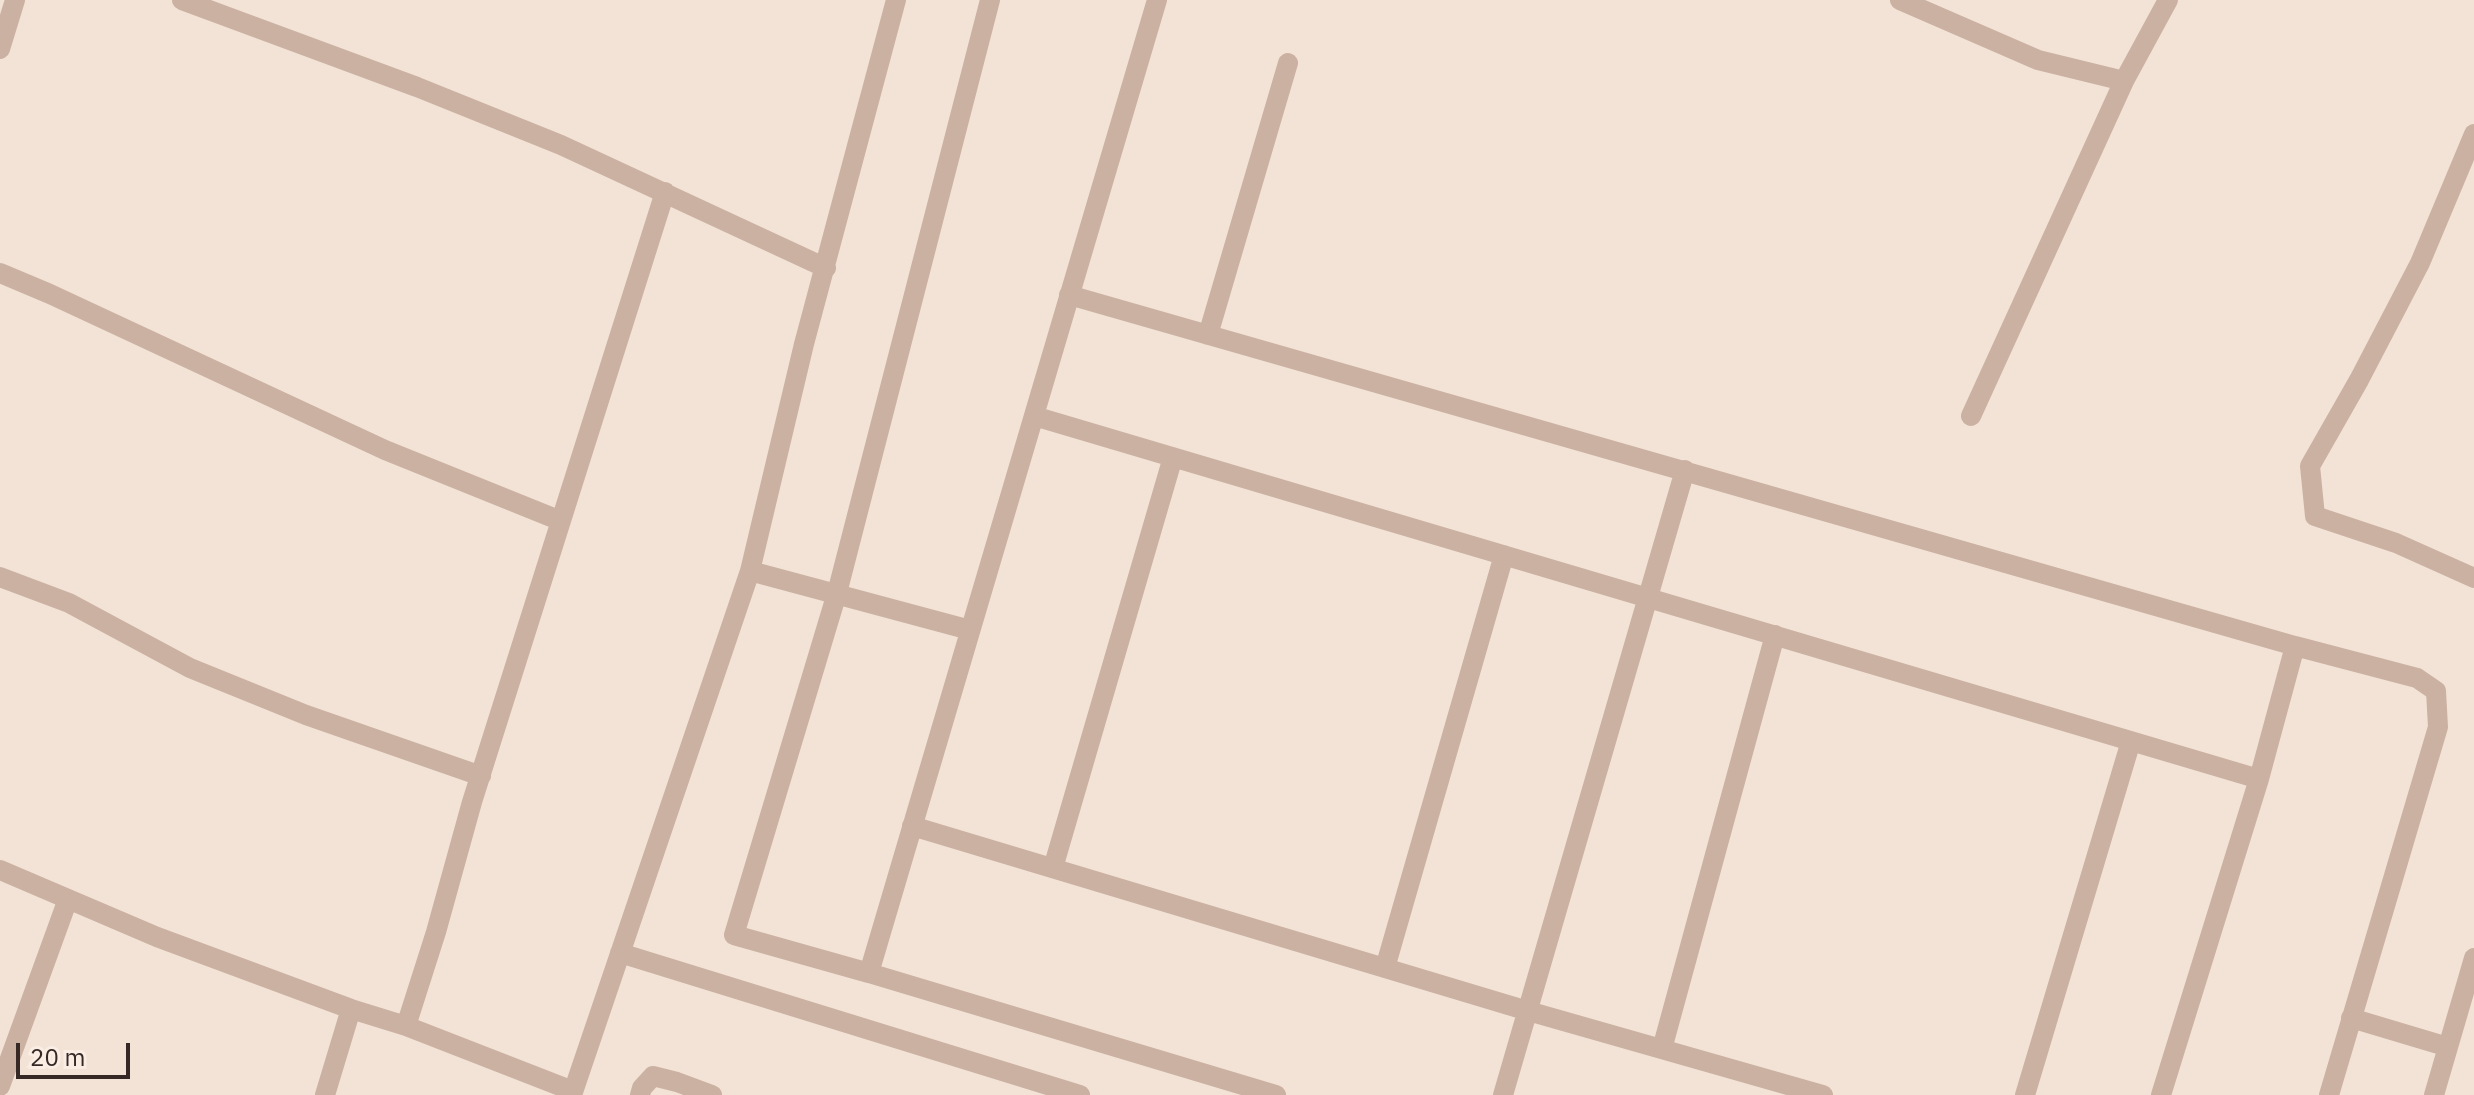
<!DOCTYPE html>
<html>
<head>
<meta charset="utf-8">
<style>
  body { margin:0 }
  #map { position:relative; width:2474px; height:1095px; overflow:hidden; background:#f3e3d6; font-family:"IBM Plex Sans",sans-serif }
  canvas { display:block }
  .scale { position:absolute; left:16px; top:1043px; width:114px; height:36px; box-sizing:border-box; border:4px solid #352825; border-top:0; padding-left:10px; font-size:24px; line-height:28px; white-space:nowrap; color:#352825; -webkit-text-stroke:6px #faede3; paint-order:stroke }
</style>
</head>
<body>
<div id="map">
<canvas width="2474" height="1095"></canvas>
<div class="scale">20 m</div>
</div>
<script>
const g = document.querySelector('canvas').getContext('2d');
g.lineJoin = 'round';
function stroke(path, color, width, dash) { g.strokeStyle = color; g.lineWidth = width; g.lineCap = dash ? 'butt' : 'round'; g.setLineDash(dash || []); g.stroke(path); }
stroke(new Path2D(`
  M 182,0 L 417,87 L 561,145 L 826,268
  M 990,0 L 837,593 L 734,935 L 869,973 L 1157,0
  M 1900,0 L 2038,60 L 2124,81 L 2168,0
  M 0,49 L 15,0
  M 2474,134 L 2420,263 L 2359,380 L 2310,466 L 2315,516 L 2396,543 L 2474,578
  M 0,273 L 50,294 L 385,450 L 561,521
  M 1069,295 L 2295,646 L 2417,678 L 2436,691 L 2438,727 L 2329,1095
  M 1208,335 L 1288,63
  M 1034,416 L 2259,779
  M 1971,416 L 2124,81
  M 750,571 L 970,630
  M 0,577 L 69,603 L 190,668 L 306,715 L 481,776
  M 912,826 L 1528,1011 L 1823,1095
  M 1053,868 L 1173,457
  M 0,870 L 157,937 L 351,1009 L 406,1026 L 573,1091
  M 620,953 L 1080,1095
  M 1385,968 L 1504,555
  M 869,973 L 1276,1095
  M 2351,1018 L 2448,1047
  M 406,1026 L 436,932 L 472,802 L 665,192
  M 1662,1049 L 1775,635
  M 0,1086 L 68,899
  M 325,1095 L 351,1009
  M 572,1095 L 750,571 L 804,344 L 896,0
  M 640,1095 L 642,1088 L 653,1076 L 677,1082 L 712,1095
  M 1503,1095 L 1685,470
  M 2025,1095 L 2131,741
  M 2161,1095 L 2259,779 L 2295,646
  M 2434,1095 L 2474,958`), '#cbb1a2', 20);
</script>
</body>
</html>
